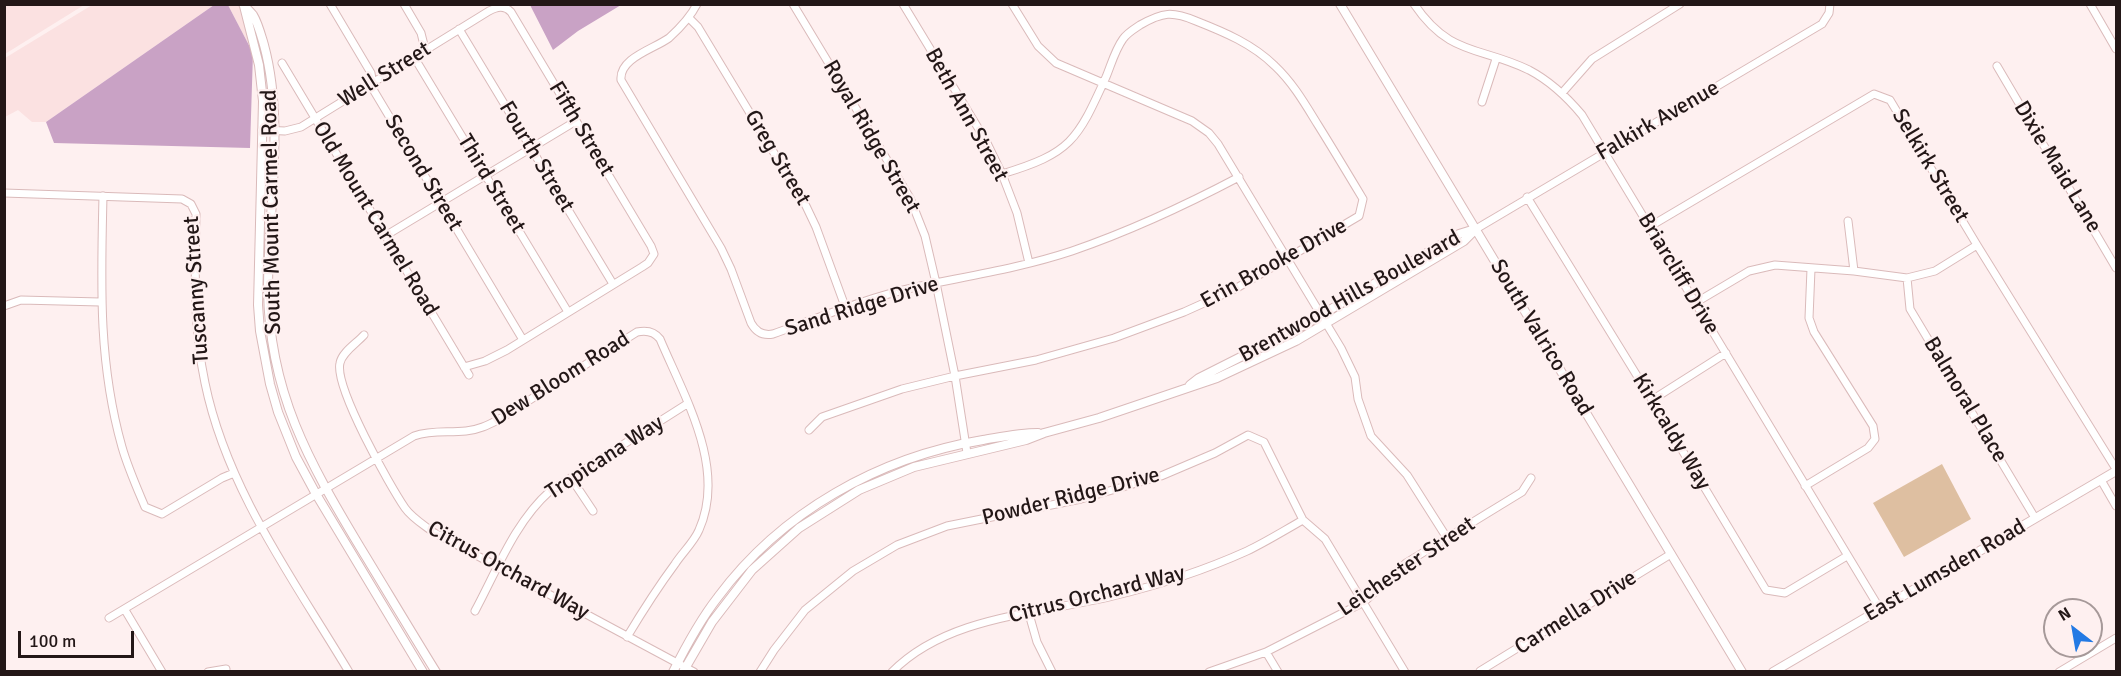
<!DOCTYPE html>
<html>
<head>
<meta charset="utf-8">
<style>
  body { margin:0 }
  #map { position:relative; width:2121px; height:676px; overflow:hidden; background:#fef0f0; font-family:Signika,sans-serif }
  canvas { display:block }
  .frame { position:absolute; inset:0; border:6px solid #231717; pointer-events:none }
  .north { position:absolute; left:2043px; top:598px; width:60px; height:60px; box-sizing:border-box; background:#fef0f0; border:2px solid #a69999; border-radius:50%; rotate:329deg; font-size:16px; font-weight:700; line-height:24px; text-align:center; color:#231717 }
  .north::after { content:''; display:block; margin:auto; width:21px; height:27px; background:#237ae4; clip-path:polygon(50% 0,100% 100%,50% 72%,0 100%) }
  .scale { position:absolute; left:18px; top:631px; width:116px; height:27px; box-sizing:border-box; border:3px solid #231717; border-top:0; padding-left:8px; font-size:18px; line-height:21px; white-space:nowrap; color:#231717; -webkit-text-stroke:4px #fef0f0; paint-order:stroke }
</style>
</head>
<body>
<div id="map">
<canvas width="2121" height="676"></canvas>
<div class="frame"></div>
<div class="north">N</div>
<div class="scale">100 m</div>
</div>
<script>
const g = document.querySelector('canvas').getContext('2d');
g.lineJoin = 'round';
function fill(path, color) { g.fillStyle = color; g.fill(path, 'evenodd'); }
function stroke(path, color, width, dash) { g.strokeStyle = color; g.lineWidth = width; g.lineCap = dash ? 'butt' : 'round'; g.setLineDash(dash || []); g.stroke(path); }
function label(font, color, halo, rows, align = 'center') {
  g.font = font + ' Signika,sans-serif'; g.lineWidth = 4.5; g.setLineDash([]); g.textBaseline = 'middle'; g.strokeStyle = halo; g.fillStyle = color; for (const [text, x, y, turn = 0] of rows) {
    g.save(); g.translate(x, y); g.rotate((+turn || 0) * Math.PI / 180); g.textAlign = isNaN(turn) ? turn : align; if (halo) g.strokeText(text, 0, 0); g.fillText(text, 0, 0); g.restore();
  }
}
fill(new Path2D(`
  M 5,4 L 84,4 L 84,5 L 5,54 Z
  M 92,5 L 214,5 L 46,122 L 32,122 L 18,110 L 5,117 L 5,58 Z
  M 228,5 L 238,5 L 240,8 L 253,53 Z`), '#fbe1e1');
fill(new Path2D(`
  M 1942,464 L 1971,519 L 1904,557 L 1873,503 Z`), '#debfa1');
fill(new Path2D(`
  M 214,5 L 228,5 L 253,53 L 250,148 L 54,143 L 46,122 Z
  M 530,5 L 621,5 L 578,31 L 553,50 Z`), '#c9a2c5');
const minor = new Path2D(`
  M 330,4 L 371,73 L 374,91 L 523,340
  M 404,4 L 421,33 L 425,49
  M 697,4 C 690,18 680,28 669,38 C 654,49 619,58 621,80 L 721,248 L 731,269 L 751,323 C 756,332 763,336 773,334 C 820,317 867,298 916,287 C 968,276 1021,268 1072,251 C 1130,231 1184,206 1239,177
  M 793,4 L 910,198 L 925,236 L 936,283 L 955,376 L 967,453
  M 903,4 L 986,141 L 1002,174 L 1017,213 L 1029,263
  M 1012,4 L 1038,46 L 1056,63 L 1192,121 L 1209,133 L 1218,144 L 1341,348 L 1355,377 L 1358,399 L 1371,436 L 1407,475 L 1447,538
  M 1414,4 C 1450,57 1480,46 1529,70 C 1550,81 1567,97 1582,115 L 1880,609
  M 2090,4 L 2116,49
  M 689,18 L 698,27 L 806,206 L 816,227 L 846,309
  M 459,29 L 613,284
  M 414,57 L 568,312
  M 282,63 L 469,375
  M 1997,66 L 2116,268
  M 1562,93 L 1592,59 L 1680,4
  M 1482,102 L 1496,59
  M 262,130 L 285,131 L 301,127 L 489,11 C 497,7 504,5 511,12 L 651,246 L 654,254 L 648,263 L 642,267 L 507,350 L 485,361 L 464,367
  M 4,193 L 182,199 L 191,204 L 196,214 C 195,271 193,327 205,383 C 227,490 294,580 349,672
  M 103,196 C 101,283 98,362 122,447 C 128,468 137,488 145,507 L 162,514 L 222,478 L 234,473
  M 1527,197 L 1652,400 L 1766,590 L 1785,593 L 1847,556
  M 1848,221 L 1854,271
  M 1649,227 L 1874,94 L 1890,100 L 1977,245 L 2116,469
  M 1476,229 L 1822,24 L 1829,13 L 1830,4
  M 385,236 L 576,121
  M 1907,278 L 1910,309 L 2035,518
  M 1695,303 L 1749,271 L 1775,265 L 1854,271 L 1907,278 L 1935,271 L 1977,245
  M 4,306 L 21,300 L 100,302
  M 364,335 C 357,343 342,352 340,363 C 334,387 390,486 405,508 C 412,518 424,525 433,532 L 694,672
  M 1652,400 L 1726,353
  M 809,430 L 822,417 L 902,389 L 955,376 L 1036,360 L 1114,338 L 1184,312 L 1235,289 L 1359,216 L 1363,199 C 1348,174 1333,149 1318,125 C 1305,104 1293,83 1275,66 C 1253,44 1224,32 1196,21 C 1172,11 1163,12 1140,25 C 1134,29 1127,33 1123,39 C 1115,50 1111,65 1106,77 C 1077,141 1071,153 1002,174
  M 571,478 L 593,511
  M 2101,480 L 2116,506
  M 1805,486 L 1868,448 L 1875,439 L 1873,426 L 1814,332 L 1809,318 L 1811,269
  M 125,610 L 162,672
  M 475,611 C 497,570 515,522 550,491 L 687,404
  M 1029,614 L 1037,642 L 1052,672
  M 109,618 L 414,436 C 432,430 448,433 466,431 C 478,430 488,425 498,420 L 637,332 C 646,330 654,331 660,339 C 684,396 727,468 699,530 C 694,542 682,553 675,564 C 658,587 642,612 627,637
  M 1266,652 L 1278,672
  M 1480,671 L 1671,554
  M 208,672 L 226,669
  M 760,672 L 774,650 L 805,610 L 853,571 L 897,545 L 947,526 L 1081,499 L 1161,476 L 1215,453 L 1248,435 L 1264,442 L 1303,520 L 1325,539 L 1405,672
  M 892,672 C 948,615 1040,614 1113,596 C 1159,585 1205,570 1247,551 C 1266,542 1285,530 1303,520
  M 1209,672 L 1266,652 L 1364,602 L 1406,563 L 1522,492 L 1531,478
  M 2059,672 L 2116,638`);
const tertiary = new Path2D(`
  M 243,4 C 246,8 250,11 253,15 C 258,23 261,35 264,45 C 285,122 268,209 268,289 C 269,392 309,462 360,547 C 385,588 410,630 436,672
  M 1340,4 L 1742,672
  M 244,6 L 259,65 L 263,101 L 258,305 L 260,331 L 270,384 L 278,412 L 296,457 L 316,494 L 423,672
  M 1190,385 L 1199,378 L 1304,325 L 1459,234 L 1475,229
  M 673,672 C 686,646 700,620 718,597 C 781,512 879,457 983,440 C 1001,437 1019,433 1038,433
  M 683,672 L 712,622 L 752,570 L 799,528 L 859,490 L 914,467 L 1026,440 L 1044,433 L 1099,418 L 1217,378 L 1296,341 L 1464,241 L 1476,229
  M 1773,672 L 2116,471`);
stroke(minor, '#dababa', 9);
stroke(tertiary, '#dababa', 10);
stroke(minor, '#fff', 7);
stroke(tertiary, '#fff', 8);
label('22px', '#231717', '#fef0f0', [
  ["Well Street",385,75,-32],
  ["Beth Ann Street",966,115,61],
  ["Falkirk Avenue",1658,121,-30],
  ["Fifth Street",581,129,59],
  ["Royal Ridge Street",871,137,60],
  ["Fourth Street",536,157,59],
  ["Greg Street",777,158,59],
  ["Selkirk Street",1930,166,59],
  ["Dixie Maid Lane",2057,167,59],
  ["Second Street",423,173,59],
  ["Third Street",491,184,59],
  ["South Mount Carmel Road",272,212,-91],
  ["Old Mount Carmel Road",375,219,59],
  ["Erin Brooke Drive",1274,264,-29],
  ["Briarcliff Drive",1678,274,59],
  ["Tuscanny Street",197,290,-94],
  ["Brentwood Hills Boulevard",1350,297,-29],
  ["Sand Ridge Drive",862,307,-17],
  ["South Valrico Road",1541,338,59],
  ["Dew Bloom Road",561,379,-32],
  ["Balmoral Place",1965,400,59],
  ["Kirkcaldy Way",1671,432,59],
  ["Tropicana Way",605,458,-33],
  ["Powder Ridge Drive",1071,497,-14],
  ["Leichester Street",1407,567,-34],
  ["Citrus Orchard Way",508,571,29],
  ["East Lumsden Road",1945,571,-30],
  ["Citrus Orchard Way",1097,595,-14],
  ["Carmella Drive",1576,613,-32]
]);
</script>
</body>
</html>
